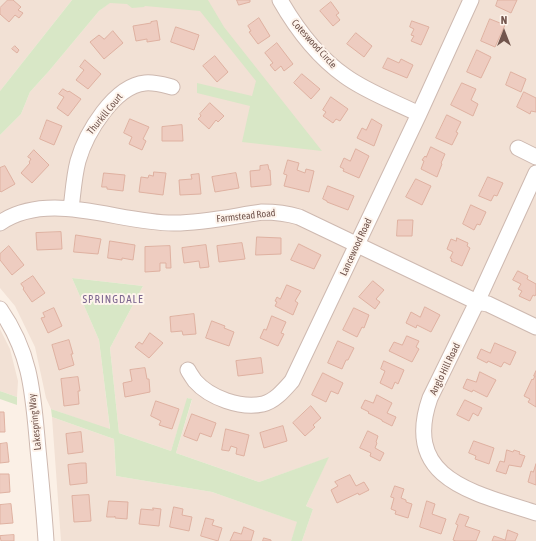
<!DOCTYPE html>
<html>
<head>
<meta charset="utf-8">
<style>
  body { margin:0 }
  #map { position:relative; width:536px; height:541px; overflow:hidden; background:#fbf0e6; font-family:"Asap Condensed",sans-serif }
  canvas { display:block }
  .north { position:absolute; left:484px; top:12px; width:40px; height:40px; -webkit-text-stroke:3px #fef4ec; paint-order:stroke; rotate:0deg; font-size:11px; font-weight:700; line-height:16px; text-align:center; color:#72554d }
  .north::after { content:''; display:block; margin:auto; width:14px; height:18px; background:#72554d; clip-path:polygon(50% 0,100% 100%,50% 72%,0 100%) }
</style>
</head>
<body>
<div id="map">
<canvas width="536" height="541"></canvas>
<div class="north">N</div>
</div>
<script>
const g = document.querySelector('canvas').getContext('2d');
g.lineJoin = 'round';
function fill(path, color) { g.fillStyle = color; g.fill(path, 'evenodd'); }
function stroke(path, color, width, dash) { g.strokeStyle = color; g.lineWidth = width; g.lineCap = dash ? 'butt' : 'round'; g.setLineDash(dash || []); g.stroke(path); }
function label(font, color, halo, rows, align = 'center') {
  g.font = font + ' "Asap Condensed",sans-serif'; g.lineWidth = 4; g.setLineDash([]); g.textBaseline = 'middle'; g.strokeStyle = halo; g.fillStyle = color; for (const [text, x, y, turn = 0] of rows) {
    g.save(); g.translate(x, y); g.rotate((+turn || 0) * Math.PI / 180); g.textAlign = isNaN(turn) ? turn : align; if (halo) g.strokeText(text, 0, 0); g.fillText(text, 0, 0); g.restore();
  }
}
fill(new Path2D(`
  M 0,0 L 72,0 L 0,91 Z
  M 113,0 L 536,0 L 536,541 L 302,541 L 313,509 L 306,506 L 328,458 L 259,482 L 176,453 L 192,400 L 188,398 L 171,451 L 119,433 L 110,348 L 143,286 L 72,278 L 99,340 L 110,430 L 51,409 L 46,398 L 35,347 L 15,306 L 0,288 L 0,135 L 21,114 L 30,92 L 49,71 L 99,11 Z
  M 0,329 L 10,349 L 18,381 L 17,397 L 0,391 Z
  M 52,417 L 114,439 L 116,476 L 212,492 L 298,522 L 291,541 L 61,541 Z`), '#f2e1d5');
fill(new Path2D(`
  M 72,0 L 208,0 L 224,27 L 322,151 L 242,142 L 250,106 L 197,93 L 197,83 L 252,96 L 256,81 L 200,11 L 145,6 L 144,7 L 132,8 L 127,4 L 110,3 L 99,11 L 49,71 L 30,92 L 21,114 L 0,135 L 0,91 Z
  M 72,278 L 143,286 L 110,348 L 119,433 L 171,451 L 187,398 L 192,399 L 176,453 L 259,482 L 329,457 L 306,506 L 313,509 L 302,541 L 291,541 L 297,522 L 212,492 L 116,476 L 114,439 L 52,417 L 51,409 L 110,429 L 99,340 Z
  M 0,391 L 17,397 L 17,405 L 0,399 Z`), '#d8e7c6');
const building = new Path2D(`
  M 8,0 L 13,0 L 21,7 L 18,10 L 23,13 L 19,18 L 15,15 L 9,22 L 0,14 L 0,8 Z
  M 237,0 L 250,0 L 250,2 L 239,5 Z
  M 498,0 L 517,0 L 511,13 L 496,6 Z
  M 331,2 L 339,13 L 336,15 L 340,20 L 333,26 L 320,11 Z
  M 259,18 L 270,36 L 258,44 L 249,32 L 251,31 L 248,26 Z
  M 490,19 L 505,25 L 495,47 L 481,41 Z
  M 157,21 L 160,40 L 147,42 L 147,39 L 136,41 L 133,26 L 151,23 L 151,22 Z
  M 412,21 L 429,27 L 421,45 L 411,41 L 414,36 L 411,35 L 414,29 L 410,27 Z
  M 176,27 L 199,35 L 194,50 L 171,42 Z
  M 113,31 L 123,43 L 104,59 L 90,42 L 99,35 L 104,39 Z
  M 356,33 L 372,46 L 364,57 L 347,44 Z
  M 277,43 L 293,64 L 284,71 L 281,66 L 275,71 L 270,65 L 273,63 L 265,53 Z
  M 15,46 L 19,50 L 17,53 L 12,49 Z
  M 477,50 L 491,57 L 481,78 L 467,72 Z
  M 215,56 L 228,72 L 217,82 L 203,66 Z
  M 388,58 L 399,63 L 401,59 L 413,65 L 407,78 L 383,68 Z
  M 85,60 L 101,74 L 88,89 L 76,80 L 84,70 L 80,67 Z
  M 511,72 L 526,79 L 521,92 L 506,85 Z
  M 302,74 L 320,89 L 311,99 L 294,83 Z
  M 462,83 L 476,89 L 471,100 L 478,104 L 473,116 L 451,105 Z
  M 63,89 L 68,92 L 69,91 L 81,99 L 68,116 L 57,108 L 64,97 L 59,94 Z
  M 524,92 L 536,98 L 536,112 L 531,111 L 530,114 L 517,107 Z
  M 331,97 L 348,109 L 340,121 L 336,119 L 333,123 L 323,116 L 326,112 L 323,110 Z
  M 210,103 L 224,116 L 218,122 L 216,120 L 209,129 L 198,119 L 201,116 L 200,114 Z
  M 447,115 L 461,122 L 456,132 L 458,133 L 452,145 L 436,138 Z
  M 130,119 L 149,127 L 143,139 L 146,141 L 142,150 L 129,144 L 132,137 L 124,133 Z
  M 372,119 L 382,125 L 374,146 L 357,138 L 362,128 L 366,130 Z
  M 47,120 L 62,126 L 54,145 L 40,139 Z
  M 182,125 L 183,141 L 162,141 L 162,127 Z
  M 431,147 L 445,154 L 441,163 L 442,164 L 437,177 L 421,169 L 424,161 L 422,160 L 425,156 L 426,157 Z
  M 356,149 L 369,156 L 359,178 L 343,171 L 344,169 L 340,167 L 344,158 L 350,161 Z
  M 34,150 L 49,165 L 32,183 L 21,173 L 30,163 L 29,162 L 31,159 L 28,157 Z
  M 288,160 L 299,163 L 297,170 L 305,173 L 306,169 L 314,171 L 309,192 L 284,186 L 287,175 L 284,174 Z
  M 268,165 L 269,170 L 270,170 L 271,185 L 251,187 L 250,171 L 260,170 L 260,166 Z
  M 5,166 L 15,184 L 1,192 L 0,191 L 0,168 Z
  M 154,172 L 166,173 L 163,195 L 139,192 L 141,177 L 148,178 L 149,175 L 153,176 Z
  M 104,173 L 125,175 L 123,191 L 107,189 L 107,187 L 102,187 Z
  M 236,173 L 239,188 L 215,192 L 212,177 Z
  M 199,174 L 201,194 L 180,195 L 179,180 L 192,179 L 191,175 Z
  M 488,177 L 503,183 L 497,196 L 494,195 L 491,201 L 479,196 Z
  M 416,179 L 431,186 L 422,205 L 406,197 Z
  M 328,186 L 354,196 L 348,210 L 327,202 L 327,201 L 323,199 Z
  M 471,205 L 486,212 L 480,225 L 477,224 L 474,230 L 463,224 Z
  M 398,220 L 413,220 L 412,236 L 397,236 Z
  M 61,232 L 62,249 L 37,250 L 36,233 Z
  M 76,235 L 101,239 L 98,254 L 74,252 Z
  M 257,237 L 281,238 L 281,254 L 256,255 Z
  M 457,238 L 468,243 L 467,246 L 470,248 L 462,266 L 451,261 L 452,259 L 450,258 L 453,252 L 447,249 L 451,239 L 456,241 Z
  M 110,241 L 135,245 L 133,260 L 122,258 L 122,260 L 108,258 Z
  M 242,243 L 245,259 L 219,262 L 217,246 Z
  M 299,244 L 321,255 L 314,269 L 291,260 Z
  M 206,245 L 209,267 L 200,268 L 199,261 L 184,263 L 182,248 Z
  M 9,246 L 24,265 L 12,275 L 0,260 L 0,254 Z
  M 170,246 L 171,268 L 166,268 L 166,263 L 160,263 L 160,271 L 145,272 L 145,247 Z
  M 518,271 L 528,276 L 527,279 L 536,284 L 536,294 L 535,296 L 533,295 L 530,301 L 519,296 L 522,291 L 518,289 L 521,284 L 513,280 Z
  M 33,276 L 45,293 L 32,302 L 23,289 L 24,288 L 21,284 Z
  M 373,281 L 384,290 L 376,299 L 380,302 L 375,309 L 359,297 Z
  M 287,285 L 301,291 L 295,301 L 298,303 L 293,315 L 275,306 L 277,302 L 275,301 L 277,297 L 280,299 Z
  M 425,307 L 440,315 L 431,332 L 417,325 L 416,328 L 406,323 L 411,312 L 420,317 Z
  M 54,308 L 62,326 L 48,333 L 41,318 L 45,317 L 43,313 Z
  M 354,308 L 369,315 L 364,328 L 362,327 L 357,337 L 343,330 Z
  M 194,314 L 196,334 L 183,335 L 182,331 L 171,332 L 170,317 Z
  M 272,316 L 286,322 L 281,333 L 284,334 L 278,346 L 260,338 L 264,329 L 266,330 Z
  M 212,321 L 225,326 L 224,328 L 234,332 L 229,346 L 206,338 Z
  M 150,333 L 163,343 L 149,358 L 135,347 L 139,342 L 142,344 Z
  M 407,336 L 419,341 L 416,347 L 419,349 L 412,362 L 389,351 L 394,342 L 402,345 Z
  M 69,340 L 73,354 L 71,354 L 74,365 L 59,370 L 52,345 Z
  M 338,341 L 354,348 L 348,360 L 346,360 L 342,369 L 328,363 Z
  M 495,343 L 516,352 L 510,365 L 504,362 L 501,367 L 488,361 L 487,363 L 477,358 L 481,349 L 490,353 Z
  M 261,358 L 263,373 L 238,376 L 236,361 Z
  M 384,361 L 404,370 L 398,384 L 395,382 L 392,389 L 380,383 L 385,371 L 381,369 Z
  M 145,368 L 147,379 L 149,379 L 150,392 L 125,397 L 123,383 L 132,381 L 130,370 Z
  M 536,371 L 536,407 L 528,402 L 530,399 L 524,396 L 532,379 L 533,380 L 535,376 L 534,376 Z
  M 480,372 L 496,380 L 487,397 L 473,390 L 472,392 L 463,388 L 467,379 L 476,382 Z
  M 323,373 L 343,383 L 338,394 L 331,391 L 326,402 L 312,395 Z
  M 78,377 L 80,391 L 78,391 L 79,404 L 64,406 L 61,379 Z
  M 377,395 L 392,403 L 387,413 L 396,417 L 392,426 L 382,421 L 382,420 L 368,413 L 369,412 L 361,408 L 365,400 L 373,403 Z
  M 465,400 L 482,408 L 478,416 L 473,413 L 469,421 L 457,415 Z
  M 156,401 L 179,409 L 172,429 L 159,425 L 161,421 L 151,416 Z
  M 311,406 L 321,418 L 313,425 L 315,427 L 305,436 L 293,423 Z
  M 0,412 L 4,412 L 5,432 L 0,432 Z
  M 192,414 L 216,423 L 211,437 L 200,433 L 197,441 L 184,436 Z
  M 283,426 L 287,441 L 264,448 L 260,433 Z
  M 226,429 L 249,435 L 244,456 L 236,454 L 237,448 L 231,446 L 229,451 L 222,450 Z
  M 368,431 L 378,436 L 376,442 L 377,443 L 375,448 L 384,453 L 380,461 L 370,456 L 371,453 L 360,448 Z
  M 81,432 L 83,452 L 68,454 L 66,434 Z
  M 474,441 L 494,448 L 489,464 L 475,459 L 476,456 L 469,453 Z
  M 7,443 L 9,462 L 0,463 L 0,444 Z
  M 507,450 L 513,452 L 514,450 L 520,452 L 519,454 L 525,456 L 521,467 L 509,465 L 506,474 L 496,471 L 500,461 L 504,462 Z
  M 81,463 L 86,463 L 87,483 L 70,485 L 68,465 Z
  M 536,464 L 536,485 L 528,482 L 531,471 L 533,472 Z
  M 0,474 L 9,474 L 10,492 L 0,493 Z
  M 350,475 L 356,486 L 364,482 L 369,490 L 359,495 L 358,493 L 337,503 L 331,490 L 338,486 L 335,482 Z
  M 395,486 L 404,489 L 401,498 L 406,500 L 406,502 L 412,504 L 408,518 L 395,514 L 396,511 L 391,509 L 394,498 L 391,497 Z
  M 89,495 L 91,521 L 74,522 L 72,496 Z
  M 109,501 L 128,502 L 127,519 L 115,518 L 115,516 L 114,517 L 107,517 Z
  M 427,501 L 435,504 L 432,514 L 446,519 L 441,534 L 420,527 Z
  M 11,504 L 13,523 L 0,524 L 0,505 Z
  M 174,507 L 183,509 L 182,515 L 192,517 L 189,531 L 170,527 Z
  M 153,508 L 161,509 L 159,526 L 139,524 L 141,509 L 153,510 Z
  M 460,514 L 469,517 L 465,526 L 480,531 L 476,541 L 456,541 L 453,540 L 458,525 L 456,524 Z
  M 206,518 L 214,520 L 212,525 L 222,528 L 218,541 L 201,536 Z
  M 244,527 L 254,531 L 251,541 L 230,541 L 234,532 L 241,534 Z
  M 508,530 L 518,534 L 515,541 L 492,541 L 494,536 L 505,540 Z
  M 14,535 L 14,541 L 1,541 L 0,536 Z
  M 264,538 L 271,540 L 271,541 L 263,541 Z`);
fill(building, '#eeccc0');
stroke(building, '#dfb1a1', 1);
const minor = new Path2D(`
  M 280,0 C 296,28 318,57 345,76 C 367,92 395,102 419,114
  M 518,148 L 536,157
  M 536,173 L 477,302 L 430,398 C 401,481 477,493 536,513
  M 71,209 C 73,193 74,176 78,161 C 86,133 114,86 145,83 C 154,82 164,85 172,87
  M 0,223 C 50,189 120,224 175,223 C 204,223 234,216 262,212 C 276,212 286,213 299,217 L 477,302 L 488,304 L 536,327
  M 0,309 C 32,355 33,395 38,449 C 41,480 44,510 46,541
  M 188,370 C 190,374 193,378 195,381 C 210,398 241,409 263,404 C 275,401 284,390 292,381 L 419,114 L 471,0`);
stroke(minor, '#ceb9b0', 17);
stroke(minor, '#fff', 15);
label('10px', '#72554d', '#fef4ec', [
  ["Coteswood Circle",314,44,48],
  ["Thurkill Court",105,114,-51],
  ["Farmstead Road",246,216,-6],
  ["Lancewood Road",356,247,-65],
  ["Anglo Hill Road",445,369,-64],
  ["Lakespring Way",35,422,-96]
]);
g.letterSpacing = '1px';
label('11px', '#7a658e', '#fef4ec', [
  ["SPRINGDALE",113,300]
]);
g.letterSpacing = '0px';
</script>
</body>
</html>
